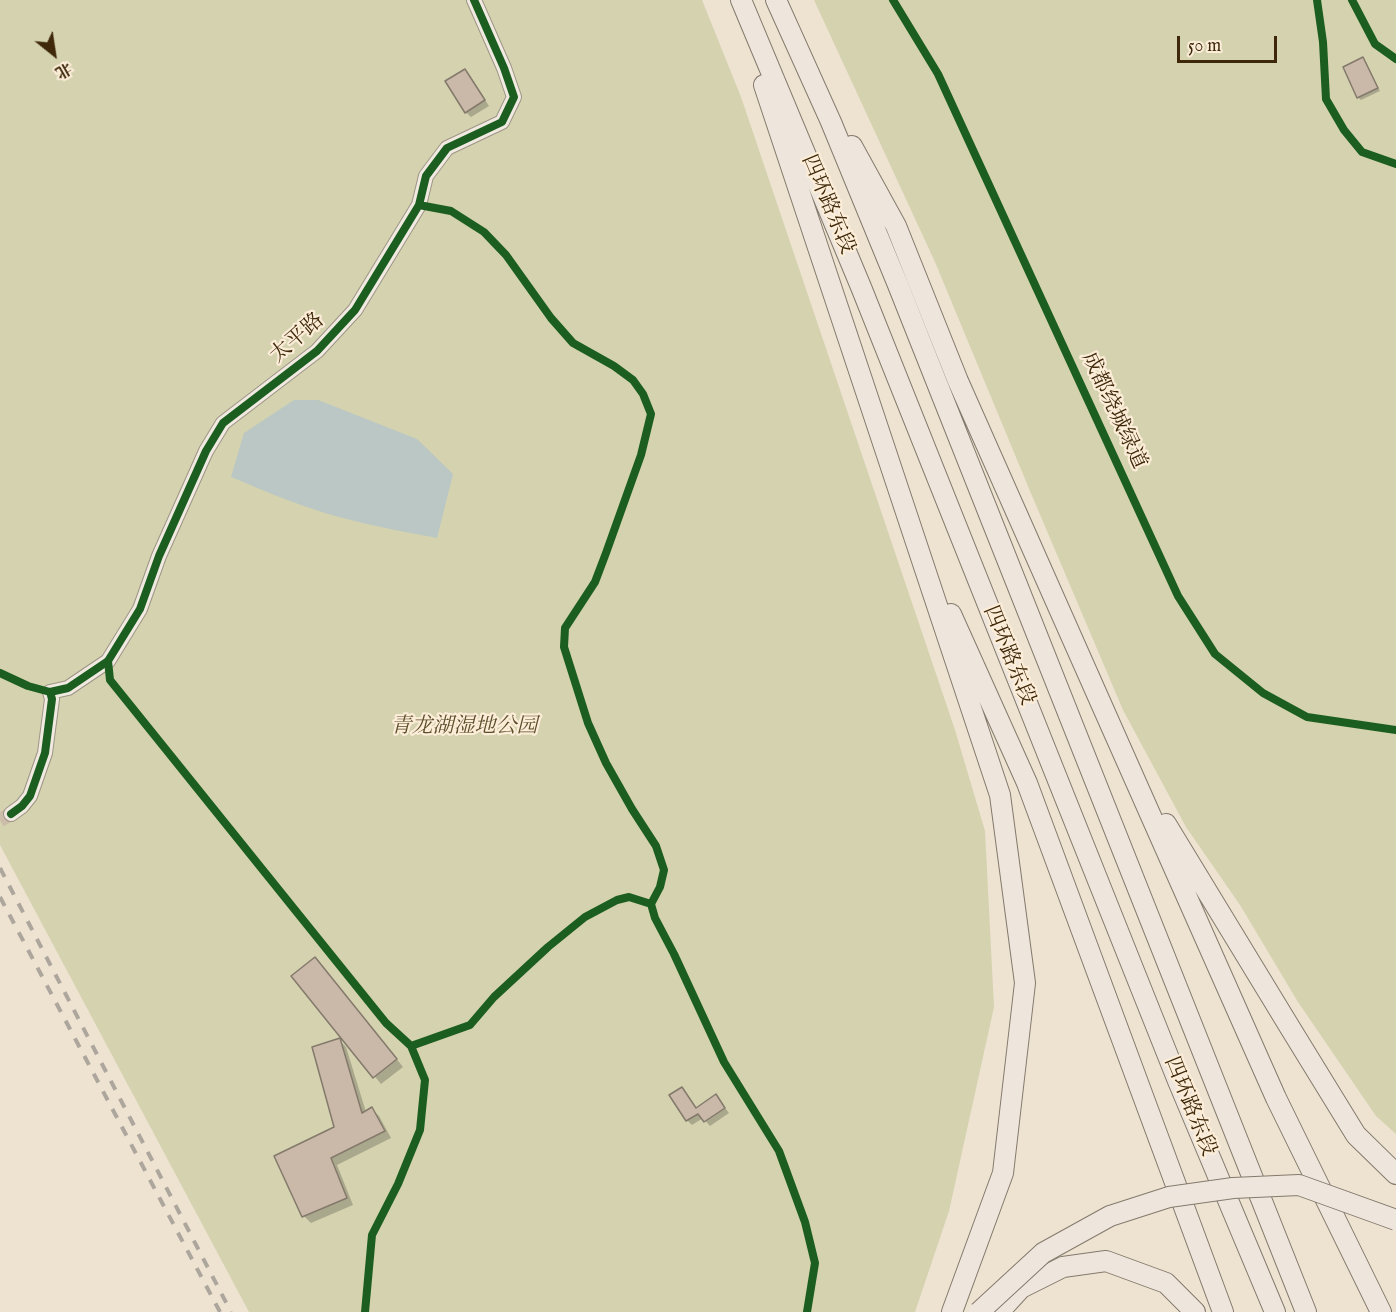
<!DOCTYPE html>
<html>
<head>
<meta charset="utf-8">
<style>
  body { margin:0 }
  #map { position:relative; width:1396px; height:1312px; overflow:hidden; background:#eee2d1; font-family:"IM FELL English","Noto Serif SC",serif }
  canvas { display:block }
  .north { position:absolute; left:24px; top:24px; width:60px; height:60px; -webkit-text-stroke:4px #fcedd9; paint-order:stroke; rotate:150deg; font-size:16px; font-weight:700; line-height:24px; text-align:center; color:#3e2809 }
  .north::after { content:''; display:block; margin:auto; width:21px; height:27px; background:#3e2809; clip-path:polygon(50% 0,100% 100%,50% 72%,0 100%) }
  .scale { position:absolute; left:1177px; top:36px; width:100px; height:27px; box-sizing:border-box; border:3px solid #3e2809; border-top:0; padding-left:8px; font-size:18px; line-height:21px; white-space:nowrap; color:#3e2809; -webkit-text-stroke:4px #fcedd9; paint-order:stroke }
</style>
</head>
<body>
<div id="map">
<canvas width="1396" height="1312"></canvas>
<div class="north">北</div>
<div class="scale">50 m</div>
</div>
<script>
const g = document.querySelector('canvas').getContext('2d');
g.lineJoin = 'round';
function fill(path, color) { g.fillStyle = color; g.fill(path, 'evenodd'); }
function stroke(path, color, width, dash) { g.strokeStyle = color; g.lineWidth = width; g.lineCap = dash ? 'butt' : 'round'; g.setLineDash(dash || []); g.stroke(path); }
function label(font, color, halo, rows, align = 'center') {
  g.font = font + ' "IM FELL English","Noto Serif SC",serif'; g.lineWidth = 4.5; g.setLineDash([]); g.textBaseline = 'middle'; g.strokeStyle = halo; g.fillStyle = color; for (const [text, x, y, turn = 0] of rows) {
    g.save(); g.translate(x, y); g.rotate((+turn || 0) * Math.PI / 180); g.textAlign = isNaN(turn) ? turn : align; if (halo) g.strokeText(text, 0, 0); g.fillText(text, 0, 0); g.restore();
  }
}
fill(new Path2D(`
  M 0,0 L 702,0 L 741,97 L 955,730 L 985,831 L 994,1007 L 949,1211 L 915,1312 L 249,1312 L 0,845 Z
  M 814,0 L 1396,0 L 1396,1134 L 1376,1116 L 1298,1002 L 1240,905 L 1186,827 L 1123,710 L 1030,491 L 935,262 Z`), '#d4d2af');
fill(new Path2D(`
  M 294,400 L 318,400 L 417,439 L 453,474 L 437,538 C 400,531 362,524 325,513 C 293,503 262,490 231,477 L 244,433 Z`), '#bac7c4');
fill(new Path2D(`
  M 1363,59 L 1366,62 L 1380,91 L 1361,100 L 1358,97 Z
  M 465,71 L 470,76 L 489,106 L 471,117 L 466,112 Z
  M 322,966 L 403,1067 L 381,1084 L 294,976 Z
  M 339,1040 L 346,1047 L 366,1112 L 372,1109 L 379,1116 L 391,1138 L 337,1165 L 353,1205 L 311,1223 L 304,1216 L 336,1128 Z
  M 671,1096 L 697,1109 L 716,1096 L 729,1113 L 710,1126 L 703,1118 L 692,1125 L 687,1120 Z`), '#0003');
const building = new Path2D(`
  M 1363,57 L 1378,88 L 1357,98 L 1343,67 Z
  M 465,69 L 485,100 L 465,113 L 445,81 Z
  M 315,957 L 397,1059 L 373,1078 L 291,976 Z
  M 340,1038 L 362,1113 L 372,1107 L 385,1131 L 331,1158 L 347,1198 L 302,1217 L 274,1156 L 334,1127 L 312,1047 Z
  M 682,1087 L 696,1108 L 716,1094 L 725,1108 L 704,1122 L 698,1114 L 686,1121 L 669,1095 Z`);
fill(building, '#cab8a8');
stroke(building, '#847a6c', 1.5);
stroke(new Path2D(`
  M 0,820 L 11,814`), '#cbbda9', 14, [14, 7]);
const minor = new Path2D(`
  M 11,814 L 22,806 L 30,796 L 45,753 L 52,699 L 50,692 L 68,688 L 108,661 L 140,609 L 159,556 L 206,451 L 223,423 L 317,351 L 355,310 L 419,205 L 426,176 L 447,148 L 502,122 L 514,97 L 504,68 L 474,0`);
const highway = new Path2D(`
  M 741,0 L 861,287 L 1178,1081 L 1275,1312
  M 776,0 L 831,122 L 898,285 L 1306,1312
  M 764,85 L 1000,795 L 1025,983 L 1003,1173 L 952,1312
  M 852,146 L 896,226 L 958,381 L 1276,1098 L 1381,1312
  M 951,614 L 1027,783 L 1223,1312
  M 1166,824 L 1289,1026 L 1356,1135 L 1396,1174
  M 999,1312 L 1021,1288 L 1063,1267 L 1106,1261 L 1166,1283 L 1195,1312`);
stroke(minor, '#9e9486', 16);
stroke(highway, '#847a6c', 22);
stroke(minor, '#f1eae1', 14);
stroke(highway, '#eee6dd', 20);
stroke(new Path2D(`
  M 0,868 L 231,1312
  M 0,897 L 220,1312`), '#ada69d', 4, [10, 10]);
const highwayBridge = new Path2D(`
  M 979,1312 L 1043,1253 L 1110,1216 L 1169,1197 L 1233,1188 L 1299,1185 L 1396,1220`);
stroke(highwayBridge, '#847a6c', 22, []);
stroke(highwayBridge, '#eee6dd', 20);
stroke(new Path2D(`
  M 893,0 L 938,74 L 1178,596 L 1215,654 L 1263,693 L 1307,717 L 1396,730
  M 1317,0 L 1323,42 L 1326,99 L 1344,130 L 1362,152 L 1396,164
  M 1352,0 L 1375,44 L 1396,59
  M 419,205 L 451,211 L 484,232 L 506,255 L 551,318 L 573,343 L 614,366 L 633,380 L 643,394 L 651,414 L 641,455 L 606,553 L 595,582 L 565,628 L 564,647 L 588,723 L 606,763 L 632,809 L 656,846 L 664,870 L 660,887 L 651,904 L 655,918 L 674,954 L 724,1062 L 779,1151 L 805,1222 L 815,1263 L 807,1312
  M 108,661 L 110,680 L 386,1023 L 411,1046 L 470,1025 L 494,997 L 548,947 L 585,917 L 617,900 L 629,897 L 651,904
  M 0,673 L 28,686 L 50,692 L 68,688 L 108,661 L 140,609 L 159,556 L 206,451 L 223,423 L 317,351 L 355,310 L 419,205 L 426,176 L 447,148 L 502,122 L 514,97 L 504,68 L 474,0
  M 11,814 L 22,806 L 30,796 L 45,753 L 52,699 L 50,692
  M 365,1312 L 372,1235 L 398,1184 L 420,1130 L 425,1080 L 411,1046`), '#1b5e20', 8);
label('21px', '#3e2809', '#fcedd9', [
  ["四环路东段",827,205,67],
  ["太平路",298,339,-41],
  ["成都绕城绿道",1113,411,65],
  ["四环路东段",1008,656,68],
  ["四环路东段",1189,1107,68]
]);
label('italic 21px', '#5e4f2c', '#fcedd9', [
  ["青龙湖湿地公园",464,728]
]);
</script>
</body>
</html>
